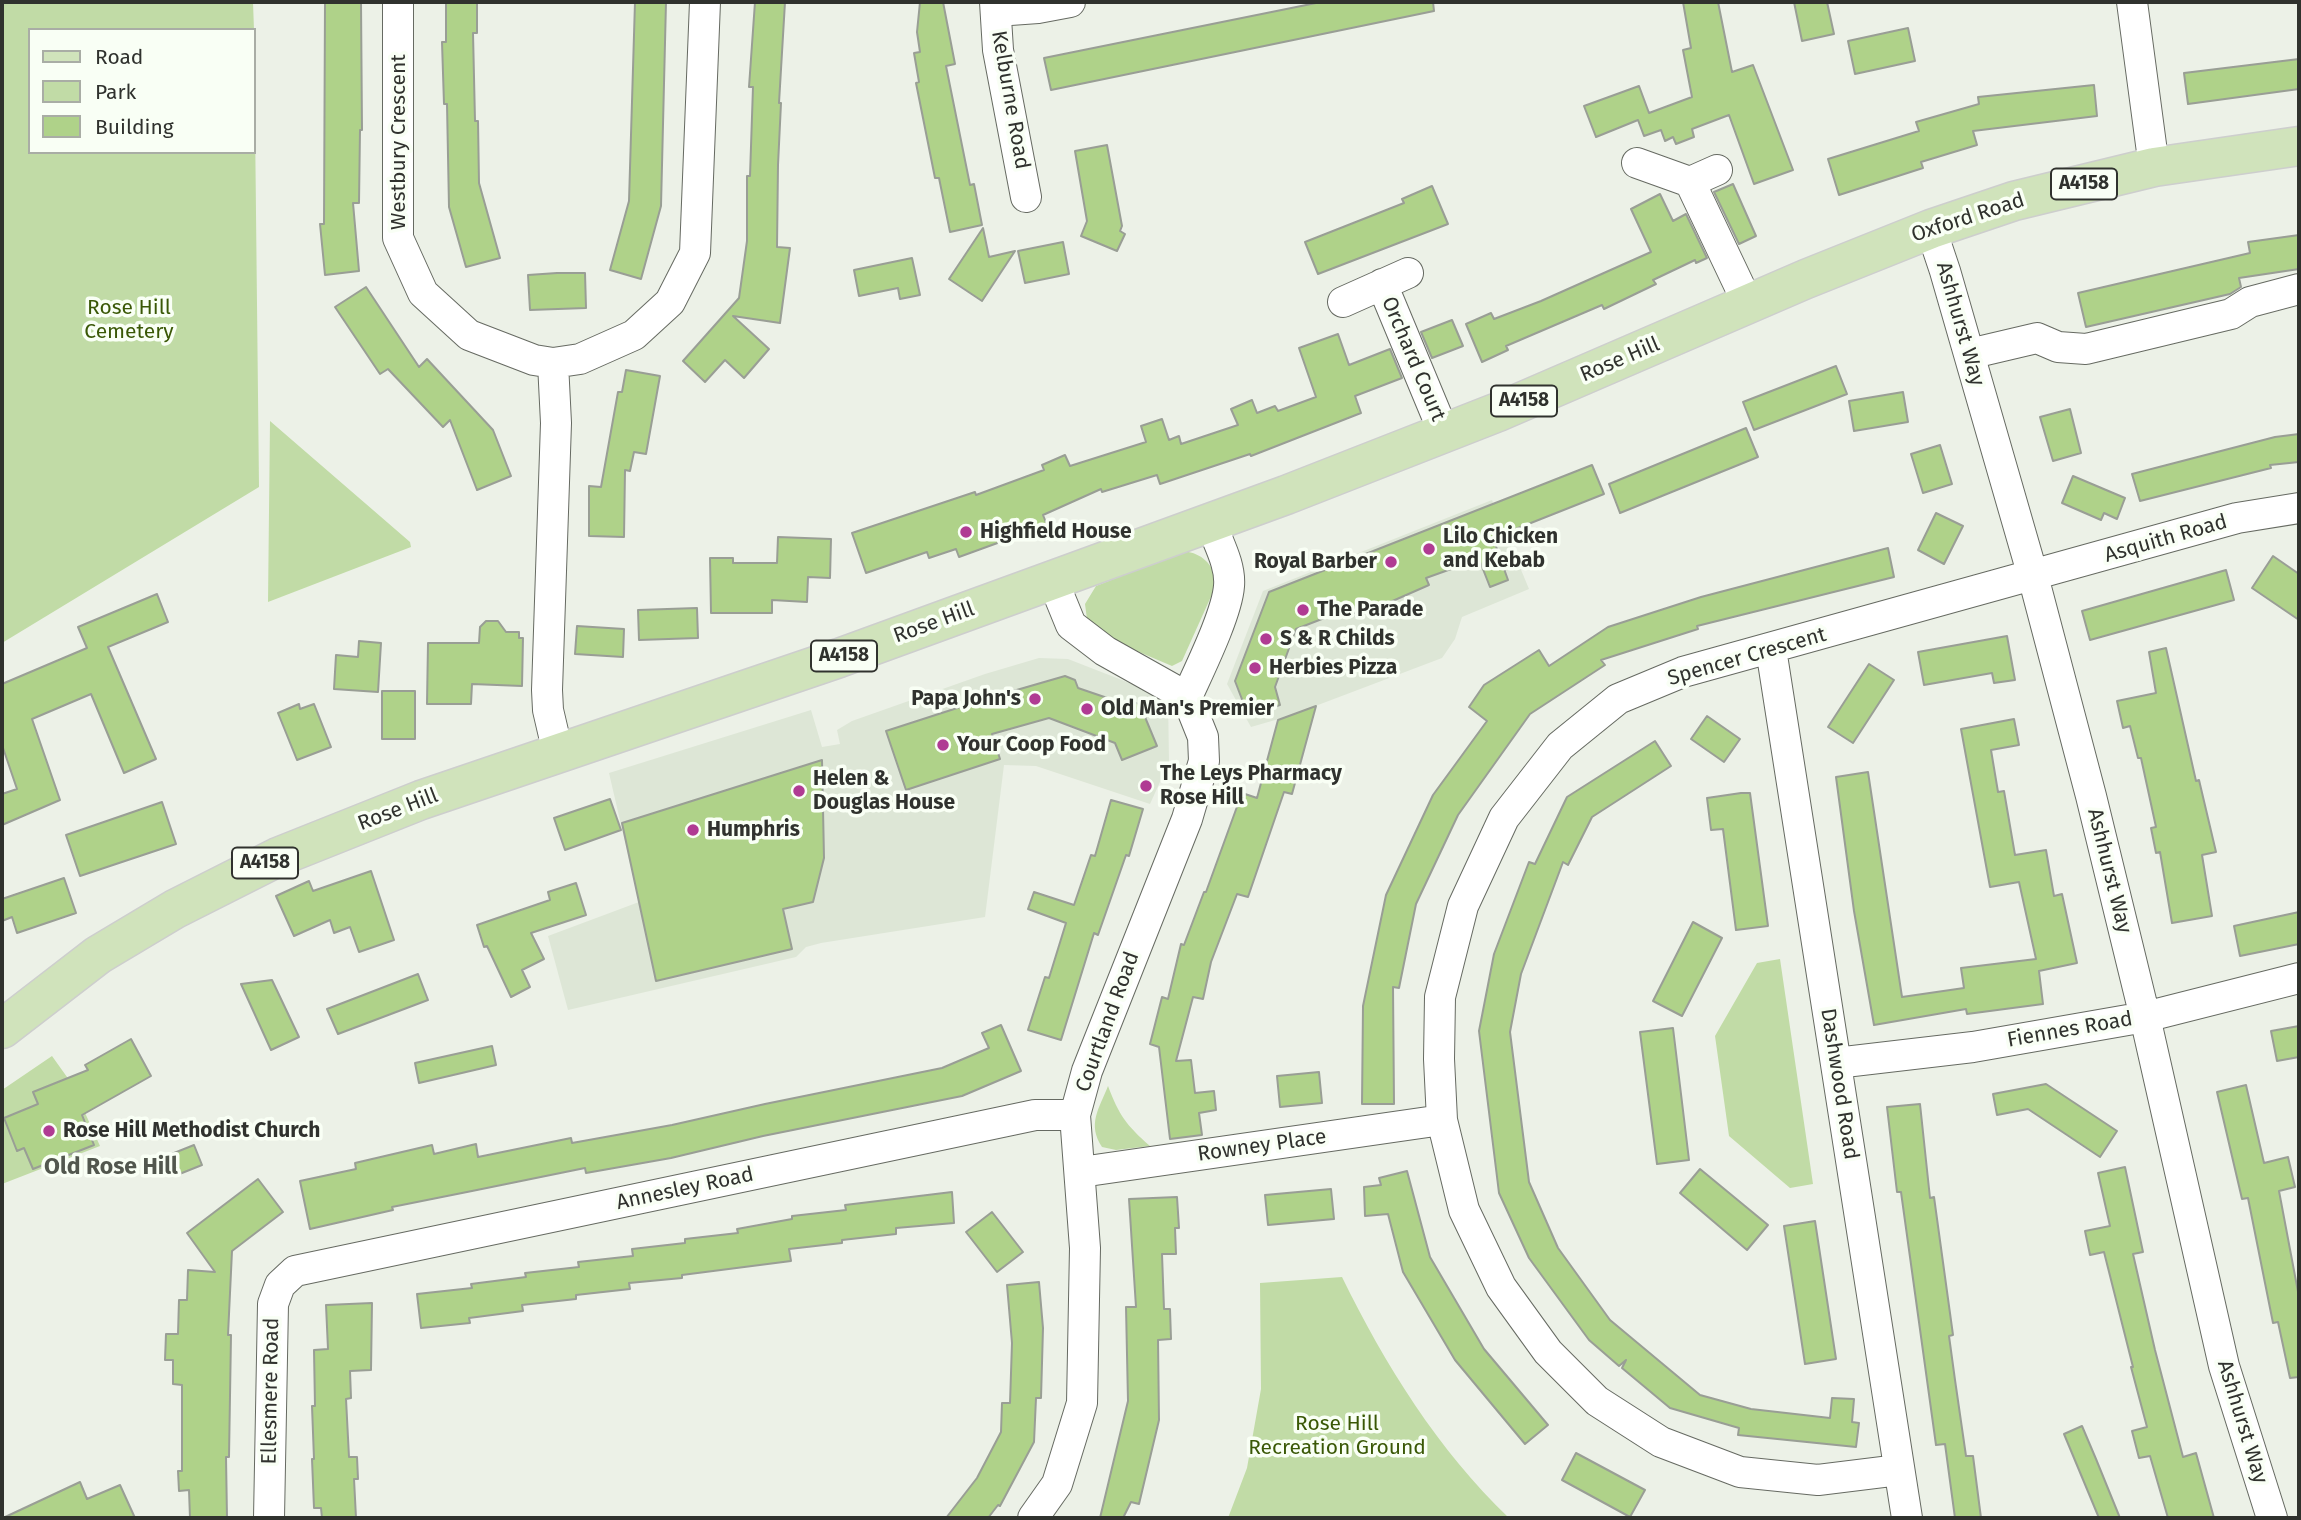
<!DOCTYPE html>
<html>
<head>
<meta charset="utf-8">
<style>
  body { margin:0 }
  #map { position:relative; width:2301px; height:1520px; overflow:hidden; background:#ecf1e7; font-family:"Fira Sans",sans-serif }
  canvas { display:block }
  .frame { position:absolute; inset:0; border:4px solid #30322e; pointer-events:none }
  .legend { position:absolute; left:28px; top:28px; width:228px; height:126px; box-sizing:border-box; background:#f9fff5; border:2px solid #a9ada5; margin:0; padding:9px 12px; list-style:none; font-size:21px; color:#30322e }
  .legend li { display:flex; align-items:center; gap:14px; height:35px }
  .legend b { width:35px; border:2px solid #a9ada5 }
</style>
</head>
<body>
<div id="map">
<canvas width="2301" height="1520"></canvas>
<div class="frame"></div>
<ul class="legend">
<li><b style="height:9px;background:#d0e3bb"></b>Road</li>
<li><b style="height:19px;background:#c1dba6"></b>Park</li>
<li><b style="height:19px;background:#afd289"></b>Building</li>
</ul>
</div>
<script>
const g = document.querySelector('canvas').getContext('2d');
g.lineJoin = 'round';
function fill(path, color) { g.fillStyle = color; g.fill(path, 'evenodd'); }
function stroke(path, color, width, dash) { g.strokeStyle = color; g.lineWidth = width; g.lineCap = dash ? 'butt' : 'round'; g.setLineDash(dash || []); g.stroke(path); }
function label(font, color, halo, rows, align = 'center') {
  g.font = font + ' "Fira Sans",sans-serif'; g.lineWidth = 7; g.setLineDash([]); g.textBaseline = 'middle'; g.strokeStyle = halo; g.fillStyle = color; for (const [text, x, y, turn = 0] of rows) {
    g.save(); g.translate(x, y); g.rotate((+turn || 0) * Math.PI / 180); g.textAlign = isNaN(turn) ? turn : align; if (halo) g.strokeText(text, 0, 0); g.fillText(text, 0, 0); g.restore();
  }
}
fill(new Path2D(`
  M 1492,500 L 1529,589 L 1462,617 L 1455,639 L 1442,658 L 1289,716 L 1251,727 L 1227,684 L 1263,591 Z
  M 1039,658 L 1068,659 L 1168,698 L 1169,762 L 1150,804 L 1036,766 L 1004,765 L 985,917 L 821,943 L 806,947 L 796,957 L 568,1010 L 548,936 L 639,902 L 609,773 L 811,710 L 822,747 L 840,744 L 837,730 L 852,721 L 985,674 Z`), '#dde6d6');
fill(new Path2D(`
  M 2,2 L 253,2 L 254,30 L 30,30 L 30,152 L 254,152 L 254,30 L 259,487 L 2,643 Z
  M 270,421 L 410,542 L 411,547 L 268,602 Z
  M 1184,551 C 1203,554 1211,563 1218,581 L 1182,661 L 1172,666 L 1099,635 L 1087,619 L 1085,604 L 1096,586 Z
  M 1780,959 L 1813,1184 L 1790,1188 L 1729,1136 L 1715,1036 L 1757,963 Z
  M 52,1056 L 72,1084 L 100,1146 L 2,1184 L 2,1090 Z
  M 1108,1086 C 1119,1115 1126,1125 1150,1146 L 1116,1150 L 1102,1147 C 1087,1124 1099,1109 1108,1086 Z
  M 1342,1277 C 1385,1365 1438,1450 1509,1518 L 1228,1518 L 1247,1468 L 1261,1389 L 1260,1283 Z`), '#c1dba6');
const building = new Path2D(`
  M 325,2 L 361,2 L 362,130 L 360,130 L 359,203 L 353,203 L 359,271 L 325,275 L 320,224 L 324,224 Z
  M 446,2 L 477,2 L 477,33 L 473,33 L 475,121 L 478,121 L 479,183 L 500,258 L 466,267 L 449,207 L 447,104 L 444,104 L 442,42 L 446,42 Z
  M 635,2 L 666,2 L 661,206 L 641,279 L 610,270 L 629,201 Z
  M 755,2 L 785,2 L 779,103 L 781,103 L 778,165 L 777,247 L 790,248 L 780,323 L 733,316 L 769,349 L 744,378 L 725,360 L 705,382 L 683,361 L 739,298 L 747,241 L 747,176 L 750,176 L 753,87 L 749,87 Z
  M 920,2 L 943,2 L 955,64 L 946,66 L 970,185 L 974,184 L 982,225 L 950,232 L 939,178 L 935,178 L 916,83 L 919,82 L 914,53 L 920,52 L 917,32 Z
  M 1321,2 L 1433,2 L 1434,11 L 1051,90 L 1044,58 Z
  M 1683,2 L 1718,2 L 1732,72 L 1753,65 L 1793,170 L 1754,184 L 1729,115 L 1692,129 L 1694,137 L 1676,144 L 1673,137 L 1665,141 L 1661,130 L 1644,136 L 1638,120 L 1596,137 L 1584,106 L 1639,86 L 1649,113 L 1692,97 L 1683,50 L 1691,48 Z
  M 1794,2 L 1827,2 L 1834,34 L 1802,41 Z
  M 1908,28 L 1915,61 L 1855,74 L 1848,41 Z
  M 2299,59 L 2299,89 L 2188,104 L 2184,73 Z
  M 2094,85 L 2097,116 L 1973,131 L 1977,145 L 1921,162 L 1923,168 L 1839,195 L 1828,159 L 1919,131 L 1916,122 L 1979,104 L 1978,97 Z
  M 1107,145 L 1122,226 L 1120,231 L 1125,234 L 1117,251 L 1081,236 L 1087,221 L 1075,151 Z
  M 1733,184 L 1756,236 L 1739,244 L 1714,192 Z
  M 1432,186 L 1448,224 L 1318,274 L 1305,242 L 1404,203 L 1402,199 Z
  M 1660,194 L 1673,221 L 1686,214 L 1707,258 L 1696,263 L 1695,260 L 1653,280 L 1656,284 L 1604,309 L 1602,305 L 1506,346 L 1508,350 L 1482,362 L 1466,324 L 1491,313 L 1494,319 L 1541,301 L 1651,252 L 1631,209 Z
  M 983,228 L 989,257 L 1015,251 L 982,301 L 949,279 Z
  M 2299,235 L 2299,269 L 2239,278 L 2241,287 L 2230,294 L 2086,327 L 2078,293 L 2250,253 L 2248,242 Z
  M 1063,242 L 1069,274 L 1025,283 L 1018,251 Z
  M 912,258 L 920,295 L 900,299 L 898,288 L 859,296 L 854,270 Z
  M 557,273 L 585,273 L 586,308 L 530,310 L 528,275 Z
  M 366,287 L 419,367 L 427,359 L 493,430 L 511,476 L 477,490 L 450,420 L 443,427 L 388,369 L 380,374 L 335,307 Z
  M 1452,320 L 1463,346 L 1432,358 L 1421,332 Z
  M 1338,334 L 1349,365 L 1390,349 L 1402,378 L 1355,396 L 1361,413 L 1251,456 L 1250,454 L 1160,484 L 1157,475 L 1102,492 L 1101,489 L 1043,515 L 1047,525 L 959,557 L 956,549 L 929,558 L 927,552 L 866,573 L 852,533 L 975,492 L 976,495 L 1044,470 L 1042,465 L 1065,455 L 1070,466 L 1146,442 L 1141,426 L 1162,419 L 1169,440 L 1179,436 L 1181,444 L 1238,425 L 1231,409 L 1252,400 L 1257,413 L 1275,406 L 1278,411 L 1316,397 L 1299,348 Z
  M 1836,366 L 1847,394 L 1754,430 L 1743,402 Z
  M 626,370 L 660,376 L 646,454 L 634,452 L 630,471 L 625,470 L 624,537 L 589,536 L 589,486 L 601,487 L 618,392 L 622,392 Z
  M 1903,392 L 1908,422 L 1854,431 L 1849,401 Z
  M 2070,409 L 2081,453 L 2053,461 L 2040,417 Z
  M 1746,428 L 1758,457 L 1620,513 L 1609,484 Z
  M 2299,434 L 2299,462 L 2270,465 L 2271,468 L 2140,501 L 2132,474 L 2275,437 Z
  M 1940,445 L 1952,484 L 1923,493 L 1911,454 Z
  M 1592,465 L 1604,494 L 1493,538 L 1508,580 L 1490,587 L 1479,559 L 1426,578 L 1429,585 L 1356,617 L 1353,607 L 1296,629 L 1275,687 L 1280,705 L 1248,715 L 1235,681 L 1269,592 Z
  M 2073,476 L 2125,498 L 2117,519 L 2104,513 L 2101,520 L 2062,503 Z
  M 1936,513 L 1963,526 L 1944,564 L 1918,550 Z
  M 778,537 L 831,539 L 830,578 L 808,577 L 807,602 L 772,600 L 772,613 L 711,613 L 710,558 L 733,558 L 733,563 L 777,563 Z
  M 1888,548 L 1894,577 L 1697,626 L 1698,629 L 1601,660 L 1605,665 L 1530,714 L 1458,815 L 1416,904 L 1399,988 L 1393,987 L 1394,1104 L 1362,1104 L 1363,1006 L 1386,895 L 1433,795 L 1487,721 L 1469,707 L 1484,685 L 1539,650 L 1549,666 L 1608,627 L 1701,597 Z
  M 2273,556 L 2299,574 L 2299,620 L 2252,588 Z
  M 2226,570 L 2234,600 L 2090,640 L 2082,611 Z
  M 157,594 L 168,622 L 108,647 L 156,759 L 124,773 L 91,694 L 32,719 L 60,800 L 2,825 L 2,794 L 17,789 L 2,745 L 2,684 L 87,648 L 78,627 Z
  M 697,608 L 698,638 L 639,640 L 638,610 Z
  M 486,621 L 498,621 L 506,632 L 519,632 L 519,638 L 523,638 L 522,686 L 472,684 L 471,704 L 427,704 L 428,643 L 479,643 L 480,627 Z
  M 577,626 L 624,629 L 623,657 L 575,654 Z
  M 2007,636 L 2015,680 L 1994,683 L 1992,673 L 1924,685 L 1918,652 Z
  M 359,641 L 381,643 L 378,692 L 334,689 L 336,655 L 358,657 Z
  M 2166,648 L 2196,781 L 2199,780 L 2216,852 L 2202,855 L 2212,916 L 2172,923 L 2160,852 L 2156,853 L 2151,828 L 2156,827 L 2141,758 L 2138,758 L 2130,726 L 2123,728 L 2117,701 L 2156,693 L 2149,652 Z
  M 1869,664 L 1894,680 L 1853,743 L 1828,727 Z
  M 1065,676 L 1075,680 L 1078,688 L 1122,703 L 1131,700 L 1140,705 L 1157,746 L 1122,760 L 1115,743 L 1049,718 L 992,734 L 1000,759 L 906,790 L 886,731 L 982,700 Z
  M 382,691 L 415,691 L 415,739 L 382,739 Z
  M 299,704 L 300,709 L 314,704 L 331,747 L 297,760 L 278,713 Z
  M 1316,706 L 1292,794 L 1284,792 L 1248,897 L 1237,894 L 1211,962 L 1203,999 L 1193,997 L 1176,1061 L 1191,1060 L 1195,1093 L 1214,1091 L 1216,1110 L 1199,1113 L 1202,1135 L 1170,1139 L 1159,1047 L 1150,1044 L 1162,997 L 1168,999 L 1181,944 L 1184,945 L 1204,892 L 1206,892 L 1242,793 L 1257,798 L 1278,720 Z
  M 1707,716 L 1740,739 L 1724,762 L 1691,739 Z
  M 2014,719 L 2019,745 L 1991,750 L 1998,792 L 2004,791 L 2015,855 L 2046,850 L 2054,896 L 2062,894 L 2077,963 L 2039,971 L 2043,1004 L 1967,1014 L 1966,1009 L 1874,1025 L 1854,911 L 1836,777 L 1868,772 L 1902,997 L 1964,988 L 1961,968 L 2036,959 L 2019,882 L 1990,887 L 1961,729 Z
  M 1655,741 L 1671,766 L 1592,817 L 1568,865 L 1563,862 L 1521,974 L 1510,1032 L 1529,1182 L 1558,1248 L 1610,1320 L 1700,1395 L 1751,1409 L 1830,1418 L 1832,1398 L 1854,1399 L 1852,1422 L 1859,1423 L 1856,1447 L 1738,1435 L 1739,1428 L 1670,1408 L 1622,1368 L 1626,1360 L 1619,1366 L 1589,1340 L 1529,1258 L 1499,1193 L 1479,1031 L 1494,954 L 1529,862 L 1535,864 L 1567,797 Z
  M 822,760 L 824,858 L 813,902 L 783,909 L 792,949 L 656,981 L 622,823 Z
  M 1741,793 L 1750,793 L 1768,926 L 1736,930 L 1723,829 L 1711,830 L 1707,798 Z
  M 610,799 L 621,830 L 565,850 L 554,818 Z
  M 1111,800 L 1143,809 L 1129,856 L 1126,855 L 1098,935 L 1094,933 L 1061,1040 L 1028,1030 L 1045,977 L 1049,978 L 1066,923 L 1028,909 L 1034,892 L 1074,905 L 1091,855 L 1095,856 Z
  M 162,802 L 176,844 L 80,876 L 66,835 Z
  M 371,871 L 394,940 L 359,952 L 350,927 L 334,933 L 330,920 L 294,936 L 276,896 L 309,881 L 313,891 Z
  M 64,878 L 76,913 L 17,933 L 12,917 L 2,921 L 2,899 Z
  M 576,883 L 586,915 L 531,933 L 544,959 L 522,970 L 530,987 L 511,997 L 487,946 L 484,947 L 477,925 L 550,900 L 548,892 Z
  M 2299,912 L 2299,944 L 2240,956 L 2234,926 Z
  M 1693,922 L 1722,938 L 1682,1016 L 1653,1001 Z
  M 418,974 L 428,1000 L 338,1034 L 327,1009 Z
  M 272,980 L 299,1037 L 271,1050 L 241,984 Z
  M 1001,1025 L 1021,1071 L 962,1096 L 763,1136 L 671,1158 L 586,1173 L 585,1168 L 472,1191 L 392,1207 L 393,1210 L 310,1229 L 300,1181 L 356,1169 L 355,1163 L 432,1145 L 434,1154 L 476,1144 L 478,1157 L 571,1138 L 572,1143 L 672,1125 L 765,1104 L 942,1068 L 989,1048 L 982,1033 Z
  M 2299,1026 L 2299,1057 L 2277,1061 L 2271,1031 Z
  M 1673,1028 L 1689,1160 L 1657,1164 L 1640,1032 Z
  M 131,1039 L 151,1076 L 82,1115 L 94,1145 L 33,1169 L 24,1148 L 17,1151 L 4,1118 L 38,1104 L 33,1092 L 88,1070 L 85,1065 Z
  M 492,1046 L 496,1065 L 419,1083 L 415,1063 Z
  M 1319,1072 L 1322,1103 L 1280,1107 L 1277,1076 Z
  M 2046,1084 L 2117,1131 L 2100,1157 L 2028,1109 L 1997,1115 L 1993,1094 Z
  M 2246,1085 L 2264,1163 L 2288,1157 L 2295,1187 L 2279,1191 L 2299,1297 L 2299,1377 L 2290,1378 L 2278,1322 L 2273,1323 L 2248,1198 L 2242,1199 L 2217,1092 Z
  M 1920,1104 L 1930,1198 L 1934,1197 L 1953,1335 L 1949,1336 L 1955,1380 L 1966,1456 L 1973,1456 L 1981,1518 L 1955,1518 L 1945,1444 L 1936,1445 L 1901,1192 L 1897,1192 L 1887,1107 Z
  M 194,1145 L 202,1165 L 177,1175 L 169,1155 Z
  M 2125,1167 L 2143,1252 L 2133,1254 L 2155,1350 L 2183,1457 L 2196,1453 L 2214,1518 L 2168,1518 L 2150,1456 L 2139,1458 L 2132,1431 L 2147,1427 L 2131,1367 L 2133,1367 L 2104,1252 L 2090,1255 L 2085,1231 L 2110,1226 L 2098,1173 Z
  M 1700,1169 L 1768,1225 L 1747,1250 L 1680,1193 Z
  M 1407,1171 L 1430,1257 L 1484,1349 L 1548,1425 L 1525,1444 L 1455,1360 L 1403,1272 L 1388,1214 L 1365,1216 L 1364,1187 L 1381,1185 L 1379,1178 Z
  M 258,1179 L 283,1212 L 232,1251 L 228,1335 L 231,1335 L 229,1457 L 226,1457 L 227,1518 L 190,1518 L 189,1490 L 179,1491 L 178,1471 L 182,1471 L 182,1385 L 173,1384 L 173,1360 L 165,1360 L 166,1334 L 178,1334 L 179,1300 L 187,1300 L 188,1270 L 215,1272 L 187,1233 Z
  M 1331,1189 L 1334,1219 L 1268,1225 L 1265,1195 Z
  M 952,1192 L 954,1223 L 896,1228 L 896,1234 L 842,1240 L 842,1243 L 789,1249 L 791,1261 L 682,1275 L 682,1278 L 629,1283 L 630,1289 L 576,1295 L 576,1299 L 522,1305 L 523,1311 L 469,1318 L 470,1323 L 421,1328 L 417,1294 L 472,1288 L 471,1284 L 526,1277 L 525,1273 L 579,1267 L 578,1262 L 633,1256 L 632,1249 L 685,1243 L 685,1239 L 738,1233 L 737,1229 L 792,1219 L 792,1216 L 846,1210 L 845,1205 Z
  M 1177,1197 L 1179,1228 L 1175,1228 L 1176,1254 L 1162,1254 L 1164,1309 L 1170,1309 L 1171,1339 L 1158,1340 L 1159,1420 L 1139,1504 L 1131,1502 L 1123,1518 L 1100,1518 L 1128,1401 L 1126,1307 L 1136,1307 L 1129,1199 Z
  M 992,1212 L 1023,1252 L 997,1272 L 966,1232 Z
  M 1815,1221 L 1836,1359 L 1805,1364 L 1784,1226 Z
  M 1039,1282 L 1043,1328 L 1041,1398 L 1036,1398 L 1034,1442 L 1000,1506 L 998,1505 L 988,1518 L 946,1518 L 977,1478 L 1001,1432 L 1002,1403 L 1010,1403 L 1012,1343 L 1007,1285 Z
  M 372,1303 L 371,1370 L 350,1371 L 351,1398 L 346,1399 L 349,1457 L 357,1457 L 358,1479 L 354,1479 L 356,1518 L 322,1518 L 321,1508 L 314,1508 L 312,1459 L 314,1459 L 312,1406 L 315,1406 L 314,1350 L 328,1349 L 326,1305 Z
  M 2082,1426 L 2096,1459 L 2120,1518 L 2099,1518 L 2064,1434 Z
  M 1576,1453 L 1645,1490 L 1630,1517 L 1562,1480 Z
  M 80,1482 L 87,1499 L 120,1485 L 135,1518 L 3,1518 Z`);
fill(building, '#afd289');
stroke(building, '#999e95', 2);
const street = new Path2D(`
  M 398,2 L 398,238 L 423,293 L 469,335 L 534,360 L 553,363 L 580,359 L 634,335 L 670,302 L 695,253 L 705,2
  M 995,2 L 998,50 L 1026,197
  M 2132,2 L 2154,167
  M 996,11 L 1038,8 L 1070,2
  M 1637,163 L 1690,182 L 1717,170
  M 1690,182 L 1748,304
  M 1931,229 L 1945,271 L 2033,576 L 2091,796 L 2145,1017 L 2224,1366 L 2272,1518
  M 1382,284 L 1444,433
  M 1343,302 L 1408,273
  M 1969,354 L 2037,338 L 2058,347 L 2086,349 L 2231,314 L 2250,302 L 2299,289
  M 553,363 L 556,423 L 547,690 L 548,710 L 558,753
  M 1053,581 L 1071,625 L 1105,651 L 1187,697 C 1199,670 1227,614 1229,586 C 1231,565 1218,543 1211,523
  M 1771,649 L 1907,1518
  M 1836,1063 L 1973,1047 L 2145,1017 L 2299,978
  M 1081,1172 L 1442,1120
  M 1899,1470 L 1818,1480 L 1740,1472 L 1661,1442 L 1597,1401 L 1548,1352 L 1501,1287 L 1464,1210 L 1442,1120 L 1439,1059 L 1440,997 L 1463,906 L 1504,818 L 1560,746 L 1618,699 L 1683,672 L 2237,518 L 2299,508
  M 269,1518 L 273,1304 L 280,1285 L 295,1271 L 1035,1115 L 1075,1115
  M 1033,1518 L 1057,1484 L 1082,1403 L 1085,1248 L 1075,1115 L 1087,1071 L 1187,819 L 1204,761 L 1203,737 L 1187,697`);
const primary = new Path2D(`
  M 2,1029 L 98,955 L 175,909 L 278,857 L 421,800 L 839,658 L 1286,495 L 1498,412 L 1806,279 L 1931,229 L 2014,201 L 2154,167 L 2299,146`);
stroke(street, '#666a62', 32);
stroke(primary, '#cdcecd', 41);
stroke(street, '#fff', 30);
stroke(primary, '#d0e3bb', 38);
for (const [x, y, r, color] of [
  [966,532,7,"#b03b93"],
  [1429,549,7,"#b03b93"],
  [1391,562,7,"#b03b93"],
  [1303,610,7,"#b03b93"],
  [1266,639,7,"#b03b93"],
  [1255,668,7,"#b03b93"],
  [1035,699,7,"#b03b93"],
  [1087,709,7,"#b03b93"],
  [943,745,7,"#b03b93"],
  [1146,786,7,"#b03b93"],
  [799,791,7,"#b03b93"],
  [693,830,7,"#b03b93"],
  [49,1131,7,"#b03b93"]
]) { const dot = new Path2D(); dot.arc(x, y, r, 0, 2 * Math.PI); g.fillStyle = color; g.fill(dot); stroke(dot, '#f9fff5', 2.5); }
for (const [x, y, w] of [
  [2084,184,66],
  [1524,401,66],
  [844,656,66],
  [265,863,66]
]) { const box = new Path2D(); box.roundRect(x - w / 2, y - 15.5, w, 31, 5); g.fillStyle = '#f9fff5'; g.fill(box); stroke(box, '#30322e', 2); }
label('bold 19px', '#30322e', null, [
  ["A4158",2084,184],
  ["A4158",1524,401],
  ["A4158",844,656],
  ["A4158",265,863]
]);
label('21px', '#30322e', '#f9fff5', [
  ["Kelburne Road",1010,100,80],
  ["Westbury Crescent",399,142,-90],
  ["Oxford Road",1968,218,-18],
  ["Ashhurst Way",1960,324,74],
  ["Orchard Court",1413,359,67],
  ["Rose Hill",1620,360,-23],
  ["Asquith Road",2166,539,-16],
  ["Rose Hill",934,623,-20],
  ["Spencer Crescent",1747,657,-16],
  ["Rose Hill",398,810,-21],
  ["Ashhurst Way",2109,871,76],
  ["Courtland Road",1108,1022,-70],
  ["Fiennes Road",2070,1030,-10],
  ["Dashwood Road",1839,1084,81],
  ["Rowney Place",1262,1146,-8],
  ["Annesley Road",685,1189,-12],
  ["Ellesmere Road",271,1391,-89],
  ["Ashhurst Way",2242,1422,73]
]);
label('21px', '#3a5806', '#f9fff5', [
  ["Rose Hill",129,308],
  ["Cemetery",129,332],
  ["Rose Hill",1337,1424],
  ["Recreation Ground",1337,1448]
]);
label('bold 21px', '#30322e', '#f9fff5', [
  ["Highfield House",980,532],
  ["Lilo Chicken",1443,537],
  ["and Kebab",1443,561],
  ["Royal Barber",1377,562,"right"],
  ["The Parade",1317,610],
  ["S & R Childs",1280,639],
  ["Herbies Pizza",1269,668],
  ["Papa John's",1021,699,"right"],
  ["Old Man's Premier",1101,709],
  ["Your Coop Food",957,745],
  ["The Leys Pharmacy",1160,774],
  ["Rose Hill",1160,798],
  ["Helen &",813,779],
  ["Douglas House",813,803],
  ["Humphris",707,830],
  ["Rose Hill Methodist Church",63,1131]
], 'left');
label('bold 23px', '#52574e', '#f9fff5', [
  ["Old Rose Hill",111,1168]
]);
</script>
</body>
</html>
